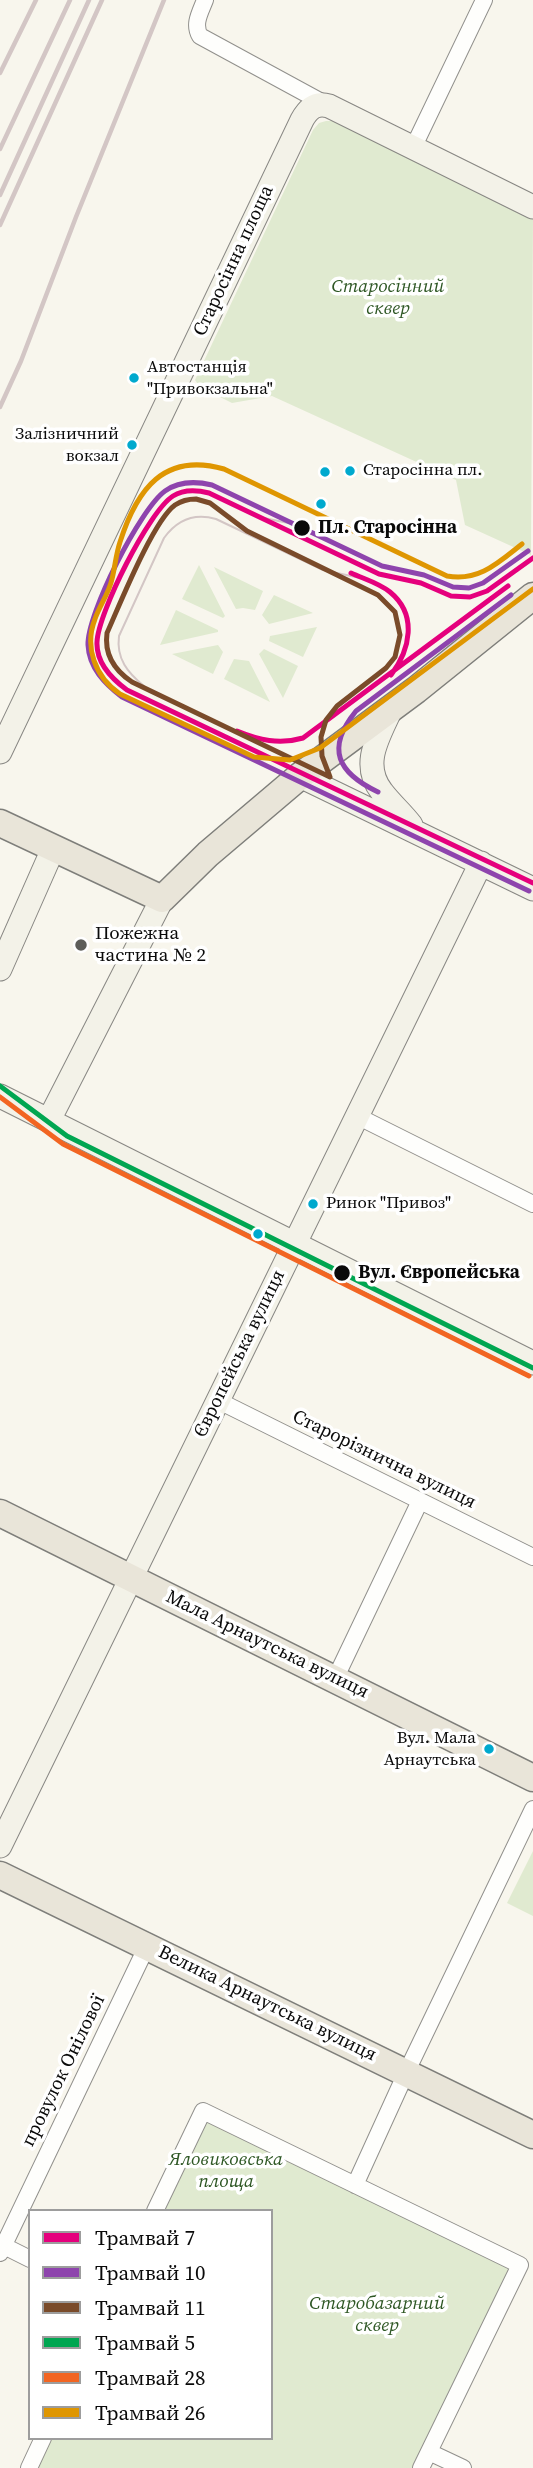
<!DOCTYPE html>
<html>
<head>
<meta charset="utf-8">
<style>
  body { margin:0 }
  #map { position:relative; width:533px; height:2468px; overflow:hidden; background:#f8f6ed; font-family:"Source Serif 4",serif }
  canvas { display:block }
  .legend { position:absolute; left:28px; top:2209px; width:245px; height:231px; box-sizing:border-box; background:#fff; border:2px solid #9d9d9d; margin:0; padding:9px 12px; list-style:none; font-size:21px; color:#0a0a0a }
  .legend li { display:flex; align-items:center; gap:14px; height:35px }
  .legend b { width:35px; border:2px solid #9d9d9d }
</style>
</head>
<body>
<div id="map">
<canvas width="533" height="2468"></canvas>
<ul class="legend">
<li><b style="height:9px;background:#e5007d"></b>Трамвай 7</li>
<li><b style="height:9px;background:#8e44ad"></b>Трамвай 10</li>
<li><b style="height:9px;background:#7a4b2a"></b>Трамвай 11</li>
<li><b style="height:9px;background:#00a651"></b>Трамвай 5</li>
<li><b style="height:9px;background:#f26522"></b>Трамвай 28</li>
<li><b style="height:9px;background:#df9601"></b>Трамвай 26</li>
</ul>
</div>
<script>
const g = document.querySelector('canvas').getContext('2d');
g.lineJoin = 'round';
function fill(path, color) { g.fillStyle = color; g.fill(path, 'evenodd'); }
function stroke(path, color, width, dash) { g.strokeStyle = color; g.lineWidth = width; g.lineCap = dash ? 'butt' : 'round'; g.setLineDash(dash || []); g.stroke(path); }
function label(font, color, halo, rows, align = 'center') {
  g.font = font + ' "Source Serif 4",serif'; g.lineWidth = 7; g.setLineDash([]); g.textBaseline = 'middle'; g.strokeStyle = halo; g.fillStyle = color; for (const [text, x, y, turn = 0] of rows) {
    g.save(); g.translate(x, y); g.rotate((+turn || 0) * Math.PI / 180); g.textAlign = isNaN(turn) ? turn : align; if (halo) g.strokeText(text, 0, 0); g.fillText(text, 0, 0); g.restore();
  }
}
fill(new Path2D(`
  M 326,121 L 337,121 L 533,215 L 531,555 L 465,525 L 456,480 L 272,396 L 232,403 L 200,387 L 195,380 L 313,130 L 319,123 Z
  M 199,565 L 225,616 L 223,618 L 182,599 Z
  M 214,567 L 263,591 L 255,610 L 243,608 L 236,609 Z
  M 274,595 L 313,613 L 269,624 L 262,615 Z
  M 176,610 L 218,630 L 218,632 L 160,645 Z
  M 317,627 L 303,657 L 269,641 L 270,636 Z
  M 218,645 L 223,652 L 213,674 L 172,654 Z
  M 264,649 L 298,666 L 283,698 L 259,654 Z
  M 234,659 L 249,661 L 270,702 L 224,679 Z
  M 533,1851 L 533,1916 L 507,1903 Z
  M 203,2111 L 520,2265 L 421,2468 L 29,2468 L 43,2438 L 271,2438 L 271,2211 L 155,2211 Z`), '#e0ead0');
const street = new Path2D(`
  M 205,0 C 200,13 193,24 200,36 L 327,105
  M 413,148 L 484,0
  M 357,1116 L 533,1204
  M 217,1400 L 533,1557
  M 335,1679 L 420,1501
  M 355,2185 L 406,2073 L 533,1809
  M 155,2211 L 203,2111 L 520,2265 L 421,2468
  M 0,2244 L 30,2259
  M 0,2253 L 147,1946
  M 429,2452 L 463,2468
  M 29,2468 L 43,2438`);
const secondary = new Path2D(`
  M 391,709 C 379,736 360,764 382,792 C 391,804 402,813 411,825
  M 0,752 L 302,120 C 308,109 316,102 329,106 L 533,207
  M 300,776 L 533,889
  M 0,969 L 53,849
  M 0,1096 L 533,1363
  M 49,1120 L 162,899
  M 0,1846 L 481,863`);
const primary = new Path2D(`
  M 0,823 L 162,899 L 208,854 L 300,776 L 416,690 L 533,596
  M 0,1513 L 533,1778
  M 0,1875 L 533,2135`);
stroke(street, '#91908c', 18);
stroke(secondary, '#888783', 25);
stroke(primary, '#7e7e7a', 29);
stroke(street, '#fefefc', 16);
stroke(secondary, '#f3f2e8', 23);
stroke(primary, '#e9e5d9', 26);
stroke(new Path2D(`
  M 259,517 L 303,526
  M 144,686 C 128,673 116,659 119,636 L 164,538 C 177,520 195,513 216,519 L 323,570 L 365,579`), '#d3c6c5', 2);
stroke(new Path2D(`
  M 0,73 L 36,0
  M 0,149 L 70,0
  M 0,195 L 89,0
  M 0,225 L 102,0
  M 0,407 L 21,361 L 76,217 L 164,0`), '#d3c6c5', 4.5);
stroke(new Path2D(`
  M 533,558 L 487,591 L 470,597 L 451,596 L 421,583 L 379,574 L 209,493 C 197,490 184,489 173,496 C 149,511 98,613 97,642 C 96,663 112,679 127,690 L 533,883
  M 351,573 C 364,579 379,583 390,592 C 418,615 410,650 391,675
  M 237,731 C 259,740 279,745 303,738 L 508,586`), '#e5007d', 5);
stroke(new Path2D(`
  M 528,551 L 483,583 L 469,588 L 453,587 L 424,575 L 382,566 L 212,485 C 195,481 179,481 165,491 C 140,509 87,614 88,645 C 89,668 105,684 122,697 L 529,891
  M 378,792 C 338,773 325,749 356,711 L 511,595`), '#8e44ad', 5);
stroke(new Path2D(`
  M 196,499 L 210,503 L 247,531 L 378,595 L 395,612 L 400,635 L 395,657 L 386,668 L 337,706 L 326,720 L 321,737 L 322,756 L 330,777 L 132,682 C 114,670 104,655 107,633 C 120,604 153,521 175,505 C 181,501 189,499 196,499 Z`), '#7a4b2a', 5);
stroke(new Path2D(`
  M 0,1086 L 67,1136 L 533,1368`), '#00a651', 5);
stroke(new Path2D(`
  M 0,1097 L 63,1144 L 529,1376`), '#f26522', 5);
stroke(new Path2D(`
  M 522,544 C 499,562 479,582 447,576 L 224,469 C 164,452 137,489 120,542 C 116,554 115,567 112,579 C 109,593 100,605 95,619 C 84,647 95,677 120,694 L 254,757 L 290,760 L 320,748 L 533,589`), '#df9601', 5);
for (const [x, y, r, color] of [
  [134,378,6,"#00a9ce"],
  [132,445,6,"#00a9ce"],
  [350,471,6,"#00a9ce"],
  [325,472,6,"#00a9ce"],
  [321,504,6,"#00a9ce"],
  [302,528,9,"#0a0a0a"],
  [81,945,7,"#5d5d59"],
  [313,1204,6,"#00a9ce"],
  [258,1234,6,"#00a9ce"],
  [342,1273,9,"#0a0a0a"],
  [489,1749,6,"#00a9ce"]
]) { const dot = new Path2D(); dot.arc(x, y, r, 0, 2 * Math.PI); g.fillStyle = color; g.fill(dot); stroke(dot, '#fff', 2.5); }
label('17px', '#0a0a0a', '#fff', [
  ["Автостанція",147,368],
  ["\"Привокзальна\"",147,390],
  ["Залізничний",119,435,"right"],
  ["вокзал",119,457,"right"],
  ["Старосінна пл.",363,471],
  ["Ринок \"Привоз\"",326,1204],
  ["Вул. Мала",476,1739,"right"],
  ["Арнаутська",476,1761,"right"]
], 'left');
label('19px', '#0a0a0a', '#fff', [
  ["Старосінна площа",234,261,-65],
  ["Європейська вулиця",240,1354,-64],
  ["Старорізнична вулиця",384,1460,26],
  ["Мала Арнаутська вулиця",267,1645,26],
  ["Велика Арнаутська вулиця",267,2004,26],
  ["провулок Онілової",64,2071,-64]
]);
label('italic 19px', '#2e5724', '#fff', [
  ["Старосінний",388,287],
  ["сквер",388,309],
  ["Яловиковська",226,2160],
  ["площа",226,2182],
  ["Старобазарний",377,2304],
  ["сквер",377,2326]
]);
label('bold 19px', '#0a0a0a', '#fff', [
  ["Пл. Старосінна",318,528],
  ["Вул. Європейська",358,1273]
], 'left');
label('19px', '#0a0a0a', '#fff', [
  ["Пожежна",95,934],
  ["частина № 2",95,956]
], 'left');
</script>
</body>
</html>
